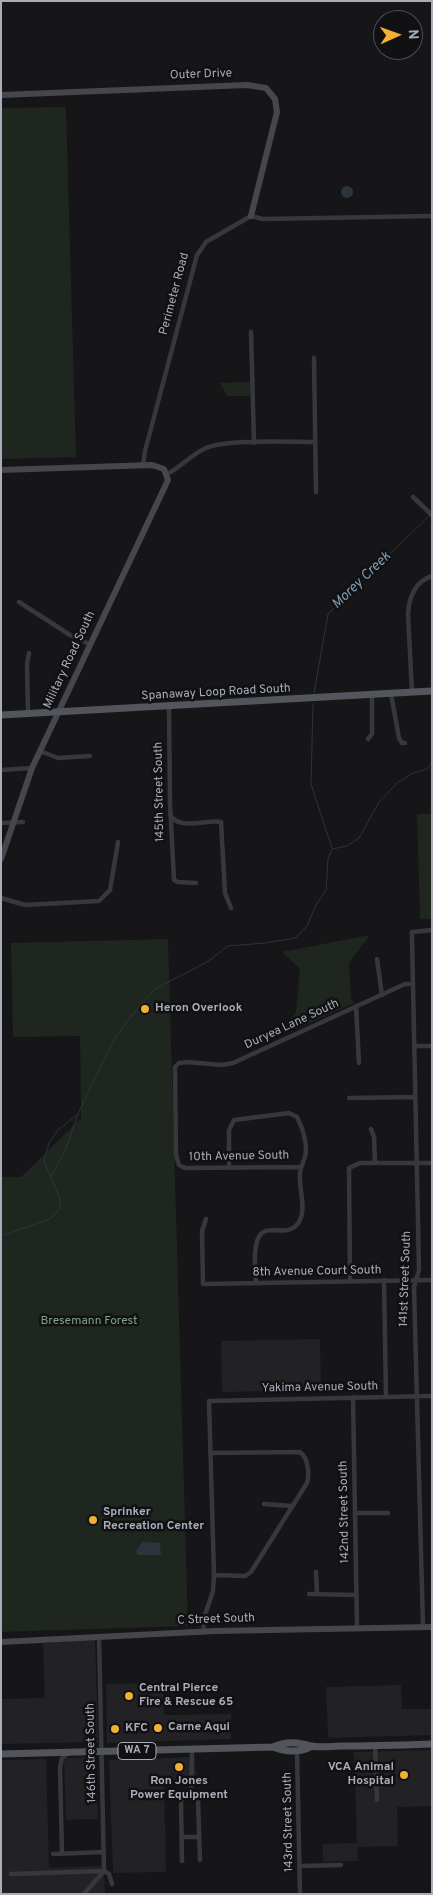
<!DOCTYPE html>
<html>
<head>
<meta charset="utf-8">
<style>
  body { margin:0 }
  #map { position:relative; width:433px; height:1895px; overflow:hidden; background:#161618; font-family:Overpass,sans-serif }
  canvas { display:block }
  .frame { position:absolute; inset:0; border:2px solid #a8adb8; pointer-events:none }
  .north { position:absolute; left:373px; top:10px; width:50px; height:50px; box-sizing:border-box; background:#111113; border:1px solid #4d4f55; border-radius:50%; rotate:88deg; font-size:14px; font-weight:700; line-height:20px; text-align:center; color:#a8adb8 }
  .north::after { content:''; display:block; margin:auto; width:18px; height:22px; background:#f2b134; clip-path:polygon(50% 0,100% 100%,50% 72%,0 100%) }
</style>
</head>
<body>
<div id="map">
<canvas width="433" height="1895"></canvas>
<div class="frame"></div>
<div class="north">N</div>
</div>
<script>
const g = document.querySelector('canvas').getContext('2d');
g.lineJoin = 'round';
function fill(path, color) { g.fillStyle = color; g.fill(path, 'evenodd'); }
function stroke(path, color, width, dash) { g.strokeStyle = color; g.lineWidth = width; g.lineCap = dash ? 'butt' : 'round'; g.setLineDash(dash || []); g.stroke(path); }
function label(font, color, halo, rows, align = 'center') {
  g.font = font + ' Overpass,sans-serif'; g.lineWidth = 5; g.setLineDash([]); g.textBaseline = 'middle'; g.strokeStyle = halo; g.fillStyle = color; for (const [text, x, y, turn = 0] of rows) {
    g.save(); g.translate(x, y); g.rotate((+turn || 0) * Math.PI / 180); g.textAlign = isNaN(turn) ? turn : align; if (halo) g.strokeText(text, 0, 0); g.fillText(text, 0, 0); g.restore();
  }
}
fill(new Path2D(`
  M 320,1339 L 321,1390 L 222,1392 L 221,1341 Z
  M 95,1639 L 98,1742 L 1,1744 L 1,1699 L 45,1698 L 43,1643 Z
  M 163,1683 L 164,1715 L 231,1714 L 231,1739 L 107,1743 L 106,1684 Z
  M 401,1685 L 402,1709 L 432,1709 L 432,1735 L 328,1738 L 326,1687 Z
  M 432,1750 L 432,1806 L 397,1807 L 398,1846 L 357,1847 L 358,1861 L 323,1862 L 323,1844 L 357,1843 L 354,1752 Z
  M 96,1757 L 98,1819 L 66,1820 L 64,1758 Z
  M 195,1757 L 196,1780 L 164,1781 L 166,1872 L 113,1873 L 109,1760 Z
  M 46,1759 L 49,1868 L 104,1866 L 105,1894 L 1,1894 L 1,1760 Z`), '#222225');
fill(new Path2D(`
  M 66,107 L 76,457 L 1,459 L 1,108 Z
  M 250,382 L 250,396 L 227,396 L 220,383 Z
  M 417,814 L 432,814 L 432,919 L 420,919 Z
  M 370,935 L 349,963 L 351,999 L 354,1003 L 296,1029 L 290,1021 L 296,1012 L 300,969 L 282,952 Z
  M 168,939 L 188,1626 L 1,1632 L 1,1177 L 21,1177 L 81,1118 L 80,1036 L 13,1037 L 11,943 Z`), '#1e261f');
fill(new Path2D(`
  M341 192a6 6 0 1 1 12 0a6 6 0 1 1-12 0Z
  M 142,1542 L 160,1543 L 161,1555 L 138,1555 L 136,1551 Z`), '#2c353c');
stroke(new Path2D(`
  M 314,693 L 328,614 L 430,515
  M 313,704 L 311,784 L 332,848
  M 51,1176 L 65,1151 L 78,1114
  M 1,1236 L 47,1220 L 55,1215 L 60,1207 L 60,1199 L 44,1161 L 49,1143 L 58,1130 L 78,1114 L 113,1041 L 132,1015 L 155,989 L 207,962 L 228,946 L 265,943 L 295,938 L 307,926 L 316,905 L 326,890 L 328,859 L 332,849 L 347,846 L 359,838 L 379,802 L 397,783 L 413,773 L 427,769 L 432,762`), '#2c353c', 1);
stroke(new Path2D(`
  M 251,332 L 254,443
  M 314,358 L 316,492
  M 143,465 L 145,451 L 197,255 L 206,242 L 251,216 L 263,219 L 432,216
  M 167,474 C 181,467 192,454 206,448 C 225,439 291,442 315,442
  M 413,497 L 432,515
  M 19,602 L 70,635 L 89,644
  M 412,692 L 408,614 C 409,598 414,582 432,576
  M 391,694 L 399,738 L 402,743 L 405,743
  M 169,707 L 170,803 L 174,880 L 178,882 L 196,883
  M 28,714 L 27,664 L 29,653
  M 368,739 L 372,734 L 372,695
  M 40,751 L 58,758 L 90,756
  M 1,770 L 32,768
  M 170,815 C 180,831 207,819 221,822 L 225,893 L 231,908
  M 1,823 L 23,822
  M 1,898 L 25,905 L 99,901 L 110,890 L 118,842
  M 377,959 L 382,995
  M 356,1006 L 359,1063
  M 415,1046 L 432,1046
  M 349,1098 L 415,1097
  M 371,1129 L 374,1137 L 375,1163
  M 229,1166 L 229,1130 L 234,1120 L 289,1113 L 297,1117 C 302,1127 306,1138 306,1150 C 306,1158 303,1161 301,1168 C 296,1184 308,1206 299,1222 C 282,1248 248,1198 256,1283
  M 301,1167 L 185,1168 L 179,1165 L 176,1155 L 175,1067 L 179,1063 L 187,1062 L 222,1065 L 233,1063 L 405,984 L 412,984
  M 206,1219 L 202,1231 L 203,1284 L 432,1280
  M 384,1280 L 386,1397
  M 350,1281 L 349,1168 L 360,1163 L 432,1163
  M 353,1397 L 357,1628
  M 210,1453 L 300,1452 C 308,1458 310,1474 307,1483 L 251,1572 L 245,1576 L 214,1575
  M 264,1504 L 292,1506
  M 356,1513 L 388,1513
  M 316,1572 L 317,1594
  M 309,1594 L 357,1595
  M 423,1627 L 415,1325 L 414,1287 L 419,1270 L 412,938 L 412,932 L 432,930
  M 204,1632 L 203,1621 L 213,1591 L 214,1575 L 209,1401 L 432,1396
  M 99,1636 L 104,1871
  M 375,1746 L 377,1800
  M 297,1750 L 300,1894
  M 191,1796 L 192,1749
  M 182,1837 L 199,1837
  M 53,1854 L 104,1852
  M 62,1854 L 60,1767 L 62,1758 L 68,1753
  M 182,1861 L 181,1801 L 185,1796 L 195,1796 L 198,1800 L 200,1860
  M 300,1866 L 341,1865
  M 11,1874 L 104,1871 L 109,1874 L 112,1884
  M 84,1894 L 104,1871`), '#37383d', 4.5);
stroke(new Path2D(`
  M 1,95 L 247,85 L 266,88 L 275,99 L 277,112 L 251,216
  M 1,470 L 152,465 L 164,469 L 168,480 L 32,768 L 1,859
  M 1,1642 L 215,1631 L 432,1627`), '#45474d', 6);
stroke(new Path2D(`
  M 1,715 L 432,691
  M 273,1747 C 285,1741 299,1742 311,1746 C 320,1748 333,1746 342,1746 C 372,1746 402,1745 432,1744
  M 1,1754 L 273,1747 C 285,1752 301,1753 312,1746`), '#53555c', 7);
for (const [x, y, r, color] of [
  [145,1009,5,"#f2b134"],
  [93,1520,5,"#f2b134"],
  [129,1696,5,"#f2b134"],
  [158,1728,5,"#f2b134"],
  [115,1729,5,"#f2b134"],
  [179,1767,5,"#f2b134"],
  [404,1775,5,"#f2b134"]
]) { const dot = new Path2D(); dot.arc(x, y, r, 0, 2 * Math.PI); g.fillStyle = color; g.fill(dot); stroke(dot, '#111113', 2); }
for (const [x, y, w] of [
  [137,1751,38]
]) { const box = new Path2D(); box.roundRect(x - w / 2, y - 8.5, w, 17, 4); g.fillStyle = '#111113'; g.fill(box); stroke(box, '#a8adb8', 1); }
label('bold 11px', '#a8adb8', null, [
  ["WA 7",137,1751]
]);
label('12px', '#a8adb8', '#111113', [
  ["Outer Drive",201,75,-2],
  ["Perimeter Road",175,294,-75],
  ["Military Road South",70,660,-65],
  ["Spanaway Loop Road South",216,693,-3],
  ["145th Street South",160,792,-91],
  ["Duryea Lane South",292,1025,-25],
  ["10th Avenue South",239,1157,-1],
  ["8th Avenue Court South",317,1272,-1],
  ["141st Street South",406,1279,-88],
  ["Yakima Avenue South",320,1388,-1],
  ["142nd Street South",345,1512,-91],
  ["C Street South",216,1620,-2],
  ["146th Street South",92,1753,-91],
  ["143rd Street South",289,1822,-91]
]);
label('bold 12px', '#a8adb8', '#111113', [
  ["Heron Overlook",155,1009],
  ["Sprinker",103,1513],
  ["Recreation Center",103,1527],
  ["Central Pierce",139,1689],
  ["Fire & Rescue 65",139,1703],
  ["Carne Aqui",168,1728],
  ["KFC",125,1729],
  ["VCA Animal",394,1768,"right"],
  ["Hospital",394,1782,"right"],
  ["Ron Jones",179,1782,"center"],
  ["Power Equipment",179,1796,"center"]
], 'left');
label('12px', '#7fa381', '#111113', [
  ["Bresemann Forest",89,1322]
]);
label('italic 14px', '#7f9bb3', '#111113', [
  ["Morey Creek",362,581,-44]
]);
</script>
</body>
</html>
